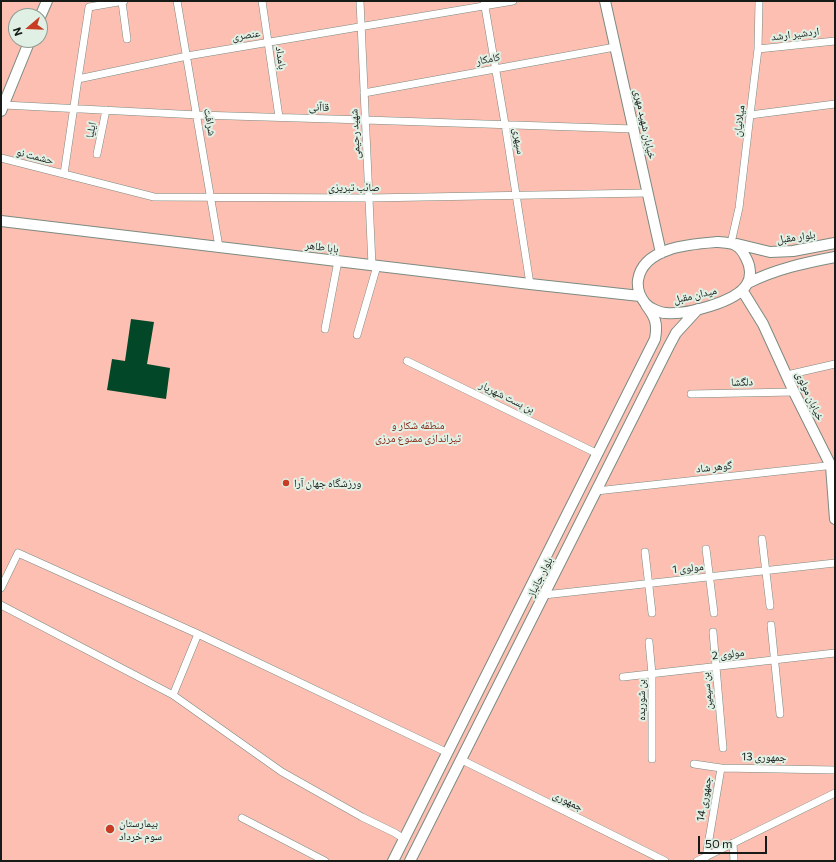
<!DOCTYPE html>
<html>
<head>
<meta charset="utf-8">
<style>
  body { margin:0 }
  #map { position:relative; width:836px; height:862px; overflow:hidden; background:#e0f0e5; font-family:Commissioner,sans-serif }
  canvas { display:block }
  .frame { position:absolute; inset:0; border:2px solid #161b17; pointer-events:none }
  .north { position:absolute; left:8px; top:8px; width:40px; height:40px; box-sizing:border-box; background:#e0f0e5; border:1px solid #8f9b93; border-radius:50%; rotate:251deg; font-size:11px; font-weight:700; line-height:16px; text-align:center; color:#161b17 }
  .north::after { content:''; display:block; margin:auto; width:14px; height:18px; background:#c73c22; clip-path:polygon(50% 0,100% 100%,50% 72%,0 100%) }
  .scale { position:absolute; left:698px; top:836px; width:69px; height:18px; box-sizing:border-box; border:2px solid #161b17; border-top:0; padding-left:5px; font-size:12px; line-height:14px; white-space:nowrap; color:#161b17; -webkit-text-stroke:3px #e0f0e5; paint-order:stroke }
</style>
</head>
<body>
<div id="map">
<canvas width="836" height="862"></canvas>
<div class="frame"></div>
<div class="north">N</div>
<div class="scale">50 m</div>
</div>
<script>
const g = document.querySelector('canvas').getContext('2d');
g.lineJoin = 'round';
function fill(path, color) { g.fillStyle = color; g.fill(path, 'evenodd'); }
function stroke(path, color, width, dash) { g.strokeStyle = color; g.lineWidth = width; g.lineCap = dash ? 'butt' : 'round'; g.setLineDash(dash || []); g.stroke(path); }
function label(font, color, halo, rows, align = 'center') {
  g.font = font + ' Commissioner,"Noto Naskh Arabic",sans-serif'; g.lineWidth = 4; g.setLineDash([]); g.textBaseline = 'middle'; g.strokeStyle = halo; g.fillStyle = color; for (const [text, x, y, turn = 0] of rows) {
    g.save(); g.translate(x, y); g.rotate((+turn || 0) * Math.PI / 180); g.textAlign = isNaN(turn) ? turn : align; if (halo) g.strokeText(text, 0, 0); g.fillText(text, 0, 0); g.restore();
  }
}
fill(new Path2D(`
  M 1,1 L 835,1 L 835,861 L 1,861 ZM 16,16 L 40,16 L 40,40 L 16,40 Z`), '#fcbfb1');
fill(new Path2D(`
  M 131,319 L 154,322 L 147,364 L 170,368 L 166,399 L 107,390 L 112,359 L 125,361 Z`), '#024828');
const street = new Path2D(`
  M 177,1 L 219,247
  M 262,1 L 279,117
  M 360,1 L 372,265
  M 484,1 L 505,124 L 530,284
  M 122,2 L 127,39
  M 758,49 L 835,41
  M 78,79 L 89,7 L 124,1
  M 364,93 L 615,47
  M 2,102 L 4,105 L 198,115 L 365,120 L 634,129
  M 750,115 L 835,104
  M 97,154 L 106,110
  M 1,158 L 154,197 L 369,198 L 647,193
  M 64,174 L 78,79 L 187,56 L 513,1
  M 731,243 L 739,208 L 750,115 L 758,49 L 759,1
  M 325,329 L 338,261
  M 357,335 L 377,266
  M 407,361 L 598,454
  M 787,375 L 835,364
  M 691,394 L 794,392
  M 596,491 L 835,465
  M 762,539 L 770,606
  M 706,549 L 714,613
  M 645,552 L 652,613
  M 1,588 L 18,553 L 198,634 L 448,753
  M 544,595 L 835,563
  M 1,605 L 173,695 L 198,634
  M 771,625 L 780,714
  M 713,632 L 723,748
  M 649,642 L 652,674 L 652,759
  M 623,677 L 835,653
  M 173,695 L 282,772 L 362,817 L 395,833 L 404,839
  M 462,760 L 665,861
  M 694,764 L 721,768 L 835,770
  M 242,818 L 325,861
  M 733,843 L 734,861
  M 706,857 L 721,768
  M 697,861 L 835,793`);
const secondary = new Path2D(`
  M 605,1 L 661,253
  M 40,17 L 47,1
  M 1,111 L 30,40
  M 1,221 L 530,284 L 640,296
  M 717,242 C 732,243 739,243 746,258 C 750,265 752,276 747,284 C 737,302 686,315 666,313 C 660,313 649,308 645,303 C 640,297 637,288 638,280 C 643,247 691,244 717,242 Z
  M 737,244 L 770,252 L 793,251 L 835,243
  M 748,283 C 776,269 804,263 835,257
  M 742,290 L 763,324 L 794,392 L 831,466 L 835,519
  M 393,861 L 655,339 C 658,323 655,317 646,305
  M 410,861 L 669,346 L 676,333 L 698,309`);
stroke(street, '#7c8b81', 8);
stroke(secondary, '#7c8b81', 12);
stroke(street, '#fff', 7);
stroke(secondary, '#fff', 10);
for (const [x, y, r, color] of [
  [286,483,4,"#c73c22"],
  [110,829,5,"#c73c22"]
]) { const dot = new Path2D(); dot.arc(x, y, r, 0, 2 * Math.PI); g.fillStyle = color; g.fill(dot); stroke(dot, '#e0f0e5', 1.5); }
label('11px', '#161b17', '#e0f0e5', [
  ["اردشیر ارشد",795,34,-7],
  ["عنصری",246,35,-9],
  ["بامداد",281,58,82],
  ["کامکار",488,59,-11],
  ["قاآنی",319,107,1],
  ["میلانیان",739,121,-83],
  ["شرافت",210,122,80],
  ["خیابان شهید مهری",645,124,78],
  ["ایلیا",91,130,-79],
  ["شهید رحیمی",355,134,-93],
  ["سپهری",519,141,81],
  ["حشمت نو",35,156,14],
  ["صائب تبریزی",354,187],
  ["بلوار مقبل",796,237,-8],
  ["بابا طاهر",322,247,7],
  ["میدان مقبل",695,295,-13],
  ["دلگشا",742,382,-1],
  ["خیابان مولوی",810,396,65],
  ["بن بست شهریار",507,397,26],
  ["گوهر شاد",714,467,-6],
  ["مولوی 1",688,568,-6],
  ["بلوار جانباز",540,577,-63],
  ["مولوی 2",728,654,-7],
  ["بن سیمین",707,691,-95],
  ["بن شوریده",641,700,-90],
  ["جمهوری 13",764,757,1],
  ["جمهوری 14",704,799,-80],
  ["جمهوری",568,801,26]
]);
label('11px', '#852311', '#e0f0e5', [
  ["منطقه شکار و",418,425],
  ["تیراندازی ممنوع مرزی",418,438]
]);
label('11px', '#161b17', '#e0f0e5', [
  ["ورزشگاه جهان آرا",294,483],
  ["بیمارستان",119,823],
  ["سوم خرداد",119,836]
], 'left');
</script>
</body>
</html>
